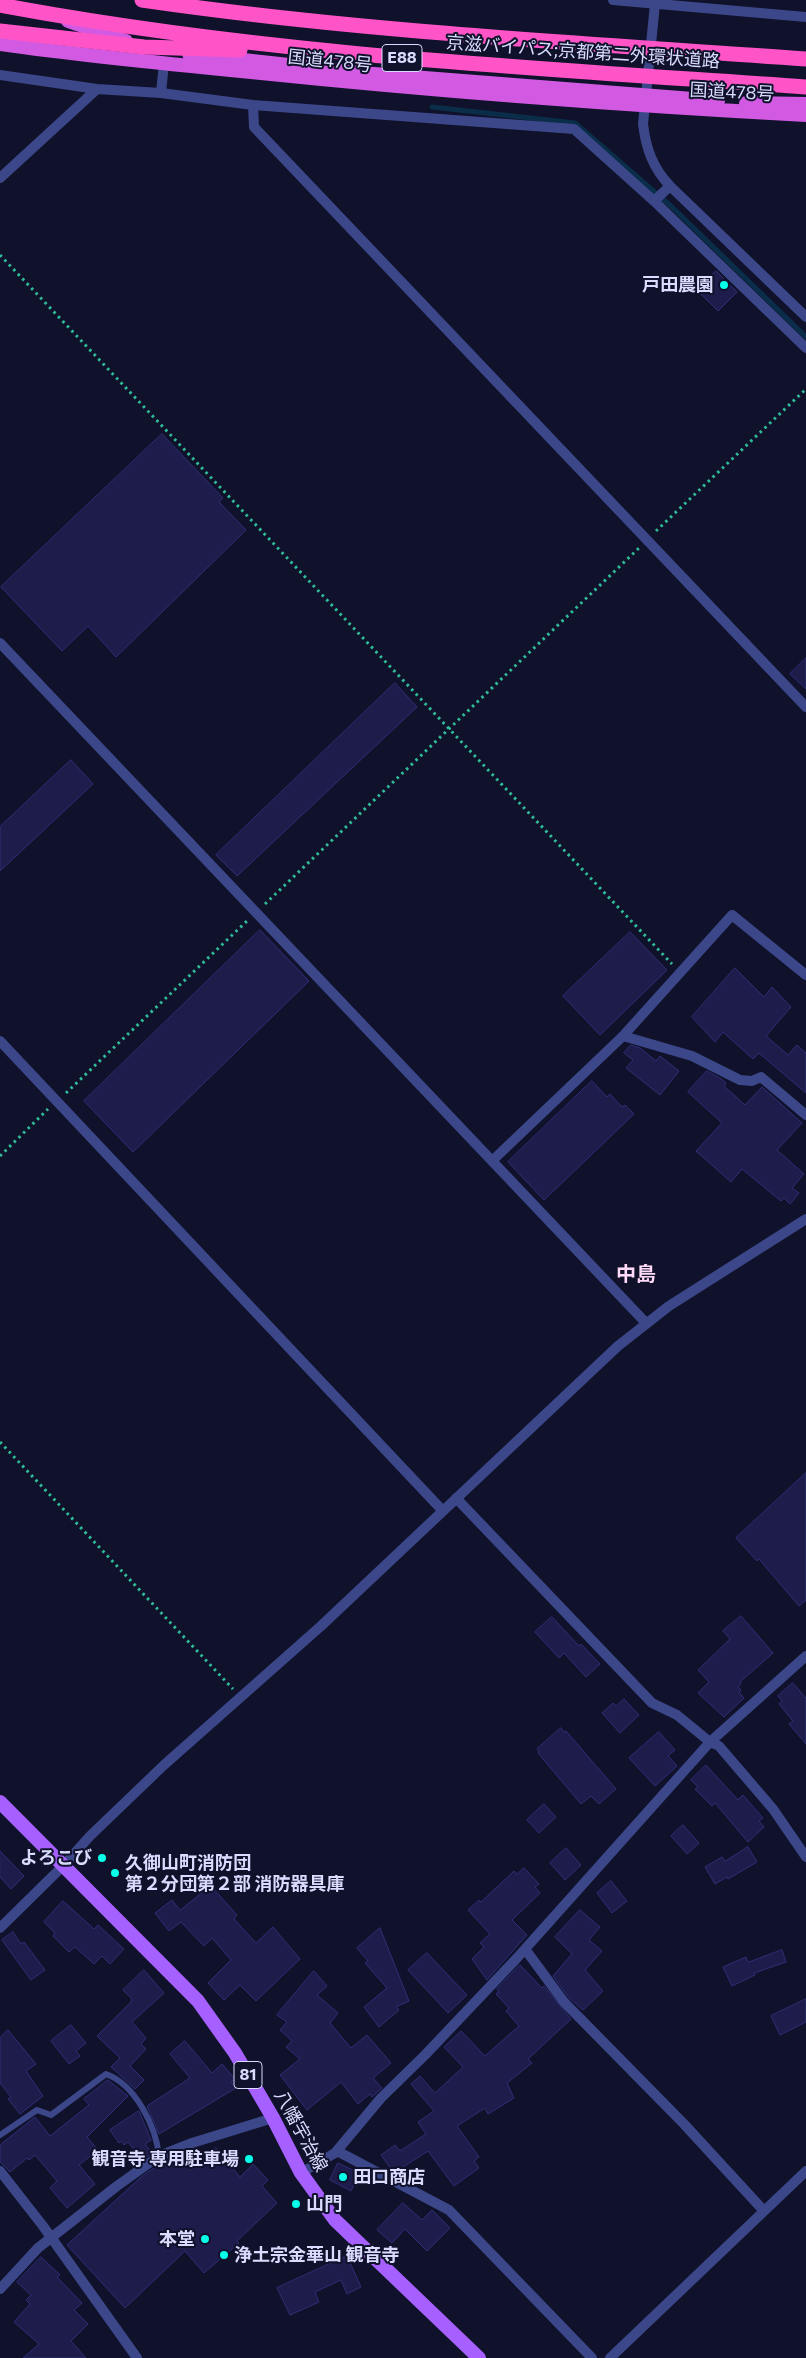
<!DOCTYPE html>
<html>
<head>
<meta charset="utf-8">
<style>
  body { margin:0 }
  canvas { display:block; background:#10112a }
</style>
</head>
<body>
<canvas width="806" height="2358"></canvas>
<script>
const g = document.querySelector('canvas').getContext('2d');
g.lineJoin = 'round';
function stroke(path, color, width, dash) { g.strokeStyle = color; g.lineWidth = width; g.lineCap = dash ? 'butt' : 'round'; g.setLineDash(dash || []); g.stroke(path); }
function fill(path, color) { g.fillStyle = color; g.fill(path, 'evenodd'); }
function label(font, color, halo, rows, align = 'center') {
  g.font = font + ' Commissioner,"Noto Sans JP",sans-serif'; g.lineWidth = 4; g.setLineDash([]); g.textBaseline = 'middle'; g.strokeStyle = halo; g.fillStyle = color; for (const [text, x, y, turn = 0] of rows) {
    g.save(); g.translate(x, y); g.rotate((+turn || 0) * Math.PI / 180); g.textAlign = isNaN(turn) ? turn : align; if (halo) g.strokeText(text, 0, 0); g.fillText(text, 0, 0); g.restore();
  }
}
stroke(new Path2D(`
  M 432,107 L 575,123 L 672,207 L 806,337`), '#0a2d49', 5);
const building = new Path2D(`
  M 716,271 L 737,292 L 718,311 L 697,290 Z
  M 162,434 L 223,498 L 219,502 L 246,530 L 116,657 L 88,626 L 62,651 L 1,587 Z
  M 806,658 L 806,689 L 790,674 Z
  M 395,683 L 417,707 L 237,876 L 216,855 Z
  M 71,760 L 93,784 L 0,871 L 0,827 Z
  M 260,930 L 309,981 L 133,1152 L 84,1101 Z
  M 630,932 L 667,970 L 600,1035 L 563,996 Z
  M 735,968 L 764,997 L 772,987 L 791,1007 L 766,1036 L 788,1055 L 797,1045 L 806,1053 L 806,1093 L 759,1053 L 753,1059 L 723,1032 L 715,1042 L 692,1017 Z
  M 631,1045 L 640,1048 L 656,1061 L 660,1056 L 679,1071 L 660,1095 L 626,1068 L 633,1060 L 624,1053 Z
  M 707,1071 L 720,1078 L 726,1083 L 724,1086 L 745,1105 L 762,1087 L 802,1123 L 777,1150 L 804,1174 L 792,1188 L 799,1193 L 790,1204 L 784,1198 L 781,1201 L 742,1169 L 731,1182 L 696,1151 L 722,1123 L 688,1092 Z
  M 592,1081 L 607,1097 L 610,1094 L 622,1107 L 625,1105 L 634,1114 L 544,1200 L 508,1162 Z
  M 806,1473 L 806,1600 L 799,1606 L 759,1559 L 757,1561 L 736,1538 Z
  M 741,1616 L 773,1653 L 740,1682 L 741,1684 L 738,1687 L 741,1690 L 739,1692 L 744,1698 L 724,1717 L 698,1693 L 709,1682 L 698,1670 L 730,1639 L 723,1631 Z
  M 552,1617 L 579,1646 L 581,1644 L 600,1664 L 586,1677 L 564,1653 L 559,1658 L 535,1632 Z
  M 793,1683 L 806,1698 L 806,1744 L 789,1724 L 793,1721 L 779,1704 L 782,1701 L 778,1696 Z
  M 624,1699 L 639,1715 L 620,1733 L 602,1713 L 613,1703 L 616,1706 Z
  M 561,1728 L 565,1733 L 566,1731 L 616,1789 L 599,1804 L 591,1796 L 581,1804 L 538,1753 L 539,1751 L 537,1749 Z
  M 659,1732 L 675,1750 L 668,1756 L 677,1766 L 655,1786 L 629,1758 Z
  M 706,1765 L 738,1800 L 743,1795 L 763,1818 L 759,1821 L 764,1827 L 748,1842 L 715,1803 L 712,1806 L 695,1789 L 698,1787 L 691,1780 Z
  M 544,1804 L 556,1817 L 539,1833 L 527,1820 Z
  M 683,1825 L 699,1843 L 687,1854 L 671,1836 Z
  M 748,1847 L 757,1862 L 728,1879 L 727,1877 L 715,1884 L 705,1867 L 722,1857 L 725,1861 Z
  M 566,1848 L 581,1865 L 565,1880 L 550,1863 Z
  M 0,1851 L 24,1876 L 11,1889 L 0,1877 Z
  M 524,1868 L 539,1884 L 535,1887 L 540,1893 L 512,1920 L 527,1935 L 487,1980 L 472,1959 L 484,1947 L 480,1943 L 490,1934 L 468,1910 L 479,1900 L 481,1902 L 514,1871 L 517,1874 Z
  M 611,1881 L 627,1901 L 612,1913 L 597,1893 Z
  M 211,1886 L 237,1915 L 234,1919 L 256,1943 L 273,1927 L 300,1959 L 256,2001 L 240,1985 L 224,2000 L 208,1983 L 231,1960 L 212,1938 L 204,1946 L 181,1922 L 169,1931 L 155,1913 L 172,1900 L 180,1910 Z
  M 63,1901 L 94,1929 L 98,1925 L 124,1949 L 110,1964 L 102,1956 L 94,1964 L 75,1947 L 69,1952 L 53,1936 L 55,1933 L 44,1922 Z
  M 580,1910 L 600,1927 L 589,1940 L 602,1951 L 585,1970 L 603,1991 L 583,2010 L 569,1998 L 553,1976 L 572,1954 L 555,1937 Z
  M 380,1928 L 409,2001 L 396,2007 L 399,2010 L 379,2027 L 364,2007 L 387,1988 L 365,1963 L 368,1961 L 357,1948 Z
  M 13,1932 L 21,1944 L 24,1942 L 45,1970 L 31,1980 L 2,1940 Z
  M 782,1950 L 786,1962 L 754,1973 L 755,1975 L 732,1986 L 723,1967 L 746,1957 L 748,1962 Z
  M 427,1953 L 467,1995 L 448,2013 L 408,1970 Z
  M 520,1965 L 542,1988 L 544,1986 L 571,2019 L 528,2059 L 532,2063 L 507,2083 L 514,2098 L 488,2114 L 485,2108 L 457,2126 L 479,2157 L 474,2161 L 479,2168 L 454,2186 L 428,2151 L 394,2173 L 381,2155 L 395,2145 L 400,2151 L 426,2134 L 418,2122 L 434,2111 L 411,2084 L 420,2076 L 435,2093 L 463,2067 L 444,2047 L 461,2031 L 485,2056 L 519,2026 L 506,2011 L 509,2008 L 496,1994 L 499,1992 L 497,1989 Z
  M 144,1970 L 164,1993 L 132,2022 L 146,2038 L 141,2044 L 146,2049 L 130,2066 L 144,2080 L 135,2089 L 111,2067 L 120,2058 L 97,2036 L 131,2002 L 132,1999 L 123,1990 Z
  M 314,1971 L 327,1986 L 317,1995 L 338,2013 L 330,2023 L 351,2048 L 367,2035 L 391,2063 L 373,2078 L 382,2088 L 372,2097 L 370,2094 L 358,2104 L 341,2082 L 307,2110 L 280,2075 L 300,2059 L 286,2047 L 292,2041 L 280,2030 L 287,2022 L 277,2015 Z
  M 806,1999 L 806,2022 L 780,2035 L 771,2016 Z
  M 71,2025 L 86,2043 L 76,2051 L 80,2056 L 69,2064 L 51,2041 Z
  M 8,2030 L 36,2064 L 26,2071 L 43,2096 L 20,2114 L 8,2099 L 11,2097 L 0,2083 L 0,2038 Z
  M 185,2041 L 212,2073 L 222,2064 L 235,2079 L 231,2082 L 236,2088 L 159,2134 L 147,2106 L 190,2078 L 170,2054 Z
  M 108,2080 L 128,2096 L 87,2137 L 98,2150 L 79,2165 L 95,2184 L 67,2208 L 50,2188 L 57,2181 L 35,2155 L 29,2160 L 27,2158 L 10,2172 L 0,2162 L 0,2145 L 35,2117 L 50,2136 L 89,2105 L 84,2099 Z
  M 139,2111 L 151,2140 L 145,2144 L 152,2153 L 142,2160 L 128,2142 L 124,2145 L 122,2141 L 119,2143 L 110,2130 Z
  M 216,2148 L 240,2177 L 253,2164 L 268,2180 L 262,2186 L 277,2203 L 237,2241 L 239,2243 L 204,2273 L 185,2251 L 125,2308 L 67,2245 L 141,2177 L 161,2163 L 163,2166 L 171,2159 L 179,2167 L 197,2153 L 202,2159 Z
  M 338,2163 L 359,2173 L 351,2191 L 330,2180 Z
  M 403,2203 L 422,2220 L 432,2210 L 450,2228 L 427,2251 L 405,2229 L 392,2243 L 377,2230 Z
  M 347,2256 L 361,2287 L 347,2294 L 341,2280 L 315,2292 L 319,2302 L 290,2315 L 277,2288 Z
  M 41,2257 L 60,2275 L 57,2277 L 82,2303 L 74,2310 L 88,2324 L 71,2341 L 86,2358 L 23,2358 L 39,2344 L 14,2322 L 30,2304 L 26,2300 L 31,2295 L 17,2282 Z`);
fill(building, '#1d1c4b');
stroke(building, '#2e2e77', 1);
stroke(new Path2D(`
  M 0,255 L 672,964
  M 656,531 L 806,389
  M 265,904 L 639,548
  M 66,1093 L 248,920
  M 0,1156 L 48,1109
  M 0,1442 L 233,1689`), '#2fbd99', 3, [2.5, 4]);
stroke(new Path2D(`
  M 0,2135 L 37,2110 L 51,2115 L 106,2074 C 136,2085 156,2127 159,2156`), '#3b4789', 6);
stroke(new Path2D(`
  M 655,4 L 643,124 C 646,149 653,168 670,186 L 806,317
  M 0,75 L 97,89 L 161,93 L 253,105 L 574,129 L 654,201 L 806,348
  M 161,93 L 164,63
  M 253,105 L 254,127 L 806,707
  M 0,178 L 97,89
  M 654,201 L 670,186
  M 0,643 L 646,1323
  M 806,975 L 732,915 L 623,1036 L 692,1056 L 740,1080 L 752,1081 L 761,1077 L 806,1115
  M 0,1041 L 442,1510
  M 493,1160 L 623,1036
  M 456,1498 L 652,1703 L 677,1715 L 710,1742 L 719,1746 L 773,1809 L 806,1857
  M 0,1928 L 64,1865 L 90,1836 L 164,1765 L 321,1626 L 618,1346 L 669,1306 L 806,1219
  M 525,1949 L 564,2002 L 684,2124 L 764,2211
  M 337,2151 L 449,2210 L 592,2358
  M 0,2171 L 43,2226 L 137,2358
  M 301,2173 L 335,2153 L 381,2098 L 425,2055 L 517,1958 L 710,1742 L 806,1656
  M 0,2289 L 38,2248 L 117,2186 L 159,2156 L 192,2143 L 273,2118
  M 610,2358 L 806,2171`), '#3b4789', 10);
stroke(new Path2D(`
  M 613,0 L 806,17`), '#3b4789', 10);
stroke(new Path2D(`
  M 0,1802 L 198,2001 L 235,2053 L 273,2118 L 301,2173 L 335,2220 L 479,2358`), '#a560ff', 14);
stroke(new Path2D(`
  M 68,21 L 126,41
  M 0,44 C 83,56 167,64 251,72 C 435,91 620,105 806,115
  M 189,54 L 361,73 L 718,101
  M 746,103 L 806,104`), '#d25ae3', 14);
stroke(new Path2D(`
  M 142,0 C 362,32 584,43 806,59
  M 0,5 C 266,55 536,68 806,87
  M 0,31 L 144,47 L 240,50`), '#ff54c7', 15);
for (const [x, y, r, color] of [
  [724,285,5,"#05ffe8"],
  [102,1858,5,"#05ffe8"],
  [115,1873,5,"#05ffe8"],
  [249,2159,5,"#05ffe8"],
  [343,2177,5,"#05ffe8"],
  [296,2204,5,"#05ffe8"],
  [205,2239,5,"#05ffe8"],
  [224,2255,5,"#05ffe8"]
]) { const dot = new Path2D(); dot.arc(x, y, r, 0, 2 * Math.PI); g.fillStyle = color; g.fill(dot); stroke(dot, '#10112a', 2); }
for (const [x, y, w] of [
  [402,58,40],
  [248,2075,28]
]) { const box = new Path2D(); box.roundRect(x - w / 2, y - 13.5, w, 27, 4); g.fillStyle = '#10112a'; g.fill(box); stroke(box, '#d9dcff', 1); }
label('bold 16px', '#d9dcff', null, [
  ["E88",402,58],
  ["81",248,2075]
]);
label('18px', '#d9dcff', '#10112a', [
  ["京滋バイパス;京都第二外環状道路",583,52,4],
  ["国道478号",330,61,6],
  ["国道478号",732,92,3],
  ["八幡宇治線",301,2131,61]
]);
label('bold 18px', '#d9dcff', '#10112a', [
  ["戸田農園",714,285],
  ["よろこび",92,1858],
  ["久御山町消防団",125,1863,"left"],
  ["第２分団第２部 消防器具庫",125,1884,"left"],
  ["観音寺 専用駐車場",239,2159],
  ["田口商店",353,2177,"left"],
  ["山門",306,2204,"left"],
  ["本堂",195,2239],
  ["浄土宗金華山 観音寺",234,2255,"left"]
], 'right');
label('bold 20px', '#ffdbf9', '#10112a', [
  ["中島",636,1274]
]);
</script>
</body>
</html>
